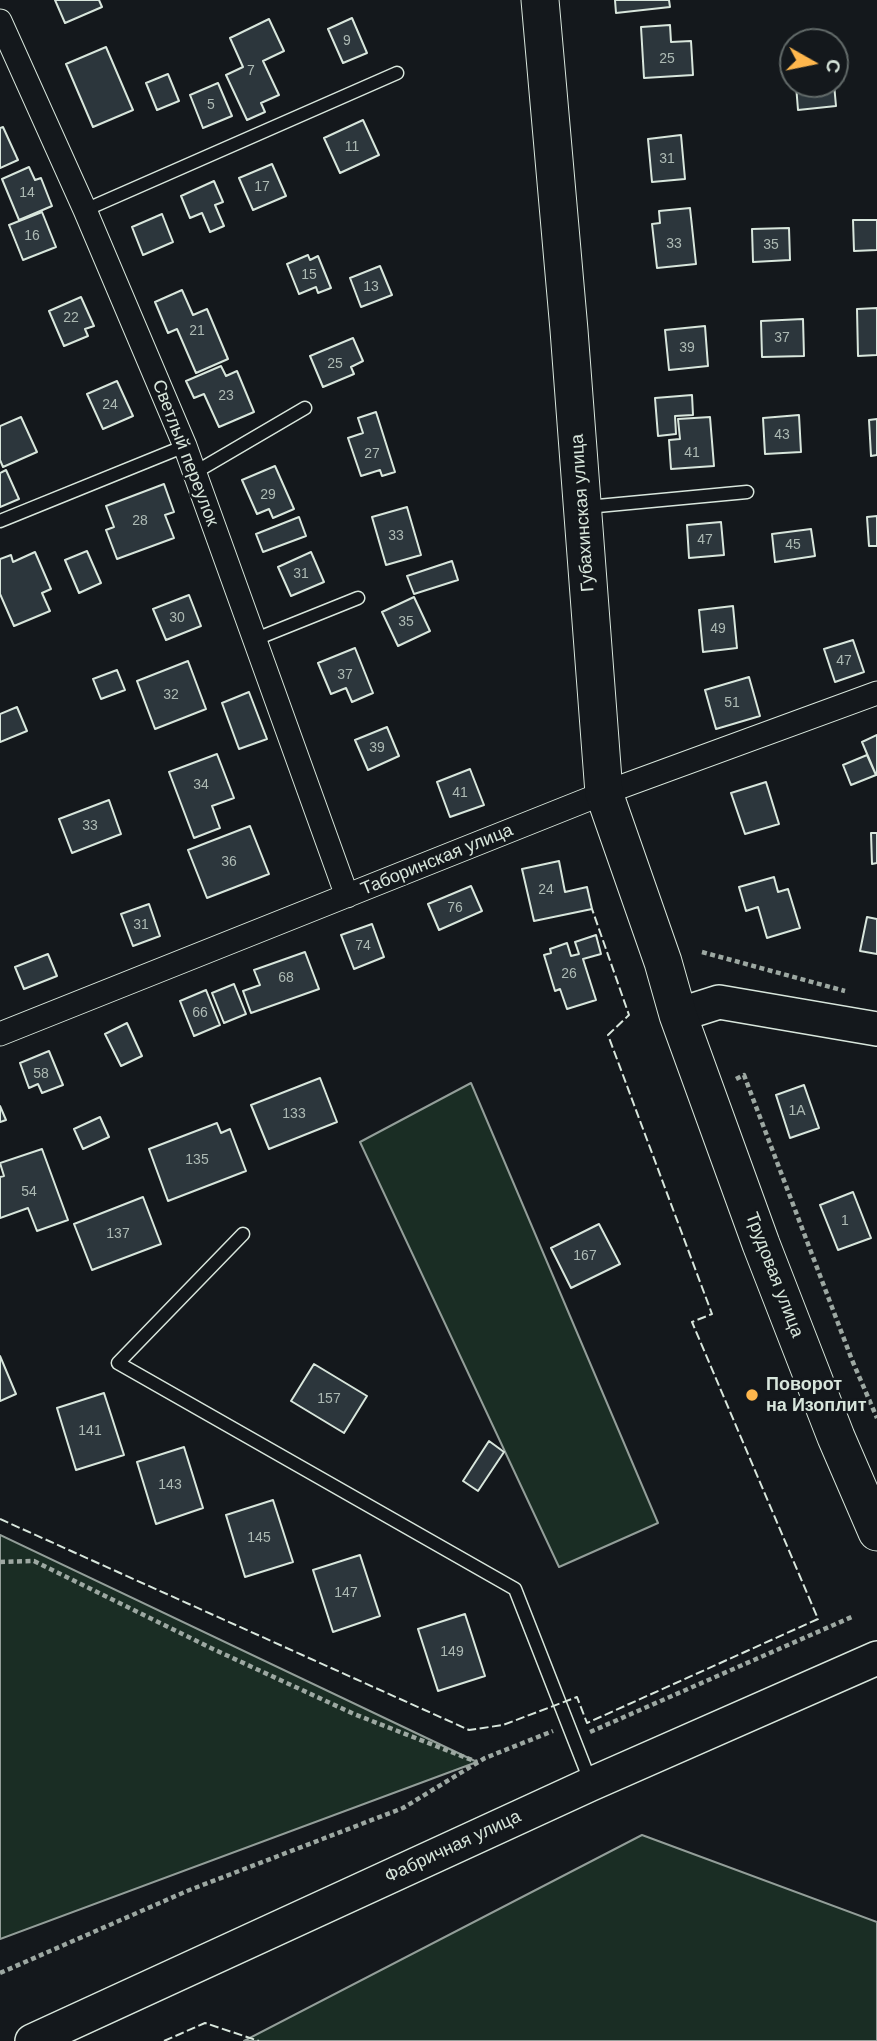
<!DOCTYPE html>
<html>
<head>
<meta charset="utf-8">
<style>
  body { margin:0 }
  #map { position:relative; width:877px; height:2041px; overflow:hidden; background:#14181c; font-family:Arial,sans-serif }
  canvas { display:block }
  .north { position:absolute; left:779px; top:28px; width:70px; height:70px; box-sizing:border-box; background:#14181c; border:2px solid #626a69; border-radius:50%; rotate:99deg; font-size:19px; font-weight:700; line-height:28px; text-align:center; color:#d8e6dc }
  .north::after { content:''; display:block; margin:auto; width:24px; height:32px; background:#ffb74d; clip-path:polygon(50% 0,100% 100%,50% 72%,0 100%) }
</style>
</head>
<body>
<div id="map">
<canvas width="877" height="2041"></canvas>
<div class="north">С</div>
</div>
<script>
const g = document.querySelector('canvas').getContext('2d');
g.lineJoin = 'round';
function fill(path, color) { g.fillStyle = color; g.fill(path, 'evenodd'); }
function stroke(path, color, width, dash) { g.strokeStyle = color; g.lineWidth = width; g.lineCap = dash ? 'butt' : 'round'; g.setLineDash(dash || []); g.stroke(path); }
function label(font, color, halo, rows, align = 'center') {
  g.font = font + ' Arial,sans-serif'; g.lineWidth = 5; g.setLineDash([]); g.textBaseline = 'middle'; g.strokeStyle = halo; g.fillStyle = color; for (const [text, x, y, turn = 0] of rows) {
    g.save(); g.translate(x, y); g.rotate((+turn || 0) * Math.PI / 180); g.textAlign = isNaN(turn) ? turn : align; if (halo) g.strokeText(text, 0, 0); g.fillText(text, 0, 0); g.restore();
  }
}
const green = new Path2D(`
  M 471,1083 L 658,1523 L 559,1567 L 360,1142 Z
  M 0,1535 L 477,1762 L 0,1939 Z
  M 642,1835 L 877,1922 L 877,2041 L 244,2041 Z`);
fill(green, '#1a2d24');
stroke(green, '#939e99', 2);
const building = new Path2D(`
  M 55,0 L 99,0 L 102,7 L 65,23 Z
  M 615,0 L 669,0 L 670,7 L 616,13 Z
  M 352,18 L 367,53 L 343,63 L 328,29 Z
  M 269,19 L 284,51 L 263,61 L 279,95 L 261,103 L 265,112 L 247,120 L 226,75 L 243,67 L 230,38 Z
  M 670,25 L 671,42 L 691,41 L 693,75 L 644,78 L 641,27 Z
  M 106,47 L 133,110 L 93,127 L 66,64 Z
  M 168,74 L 179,101 L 157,110 L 146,83 Z
  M 218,83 L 232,116 L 203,128 L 190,95 Z
  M 834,84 L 836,106 L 798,110 L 796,85 Z
  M 363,120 L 379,155 L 340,173 L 324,138 Z
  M 3,127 L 18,160 L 0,168 L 0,128 Z
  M 681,135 L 685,179 L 652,182 L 648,139 Z
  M 272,164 L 286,196 L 253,210 L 239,178 Z
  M 29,167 L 35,180 L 41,178 L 52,206 L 19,220 L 2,179 Z
  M 214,181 L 223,202 L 215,205 L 224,226 L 210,232 L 202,213 L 190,218 L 181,196 Z
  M 690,208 L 696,264 L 657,268 L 652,224 L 660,223 L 659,211 Z
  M 42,212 L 56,247 L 23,260 L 9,225 Z
  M 162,214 L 173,242 L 143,255 L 132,227 Z
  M 853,220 L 877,220 L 877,250 L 854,251 Z
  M 789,228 L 790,260 L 753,262 L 752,229 Z
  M 308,255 L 310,260 L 318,256 L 331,288 L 318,293 L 316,287 L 299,294 L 287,264 Z
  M 380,266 L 392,295 L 361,307 L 350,278 Z
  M 182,290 L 193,315 L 207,309 L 228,359 L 196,373 L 177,329 L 168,333 L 155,302 Z
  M 81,297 L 94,326 L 85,329 L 88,336 L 64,346 L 49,311 Z
  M 877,308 L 877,355 L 858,356 L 857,309 Z
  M 803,319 L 804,356 L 762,357 L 761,321 Z
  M 705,326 L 708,366 L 669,370 L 665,330 Z
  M 353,338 L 363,361 L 351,367 L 354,374 L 323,387 L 310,356 Z
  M 221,366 L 226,376 L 237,371 L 254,412 L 219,427 L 204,394 L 194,398 L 186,381 Z
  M 117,381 L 133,416 L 103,429 L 87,394 Z
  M 692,395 L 693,415 L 675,416 L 676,434 L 658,436 L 655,398 Z
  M 376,412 L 395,472 L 382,476 L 380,470 L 361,476 L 348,438 L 363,433 L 358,418 Z
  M 799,415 L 801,452 L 765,454 L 763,418 Z
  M 21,417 L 37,452 L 3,467 L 0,460 L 0,426 Z
  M 710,417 L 714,466 L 671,469 L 669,440 L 680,439 L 678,419 Z
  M 877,419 L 877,455 L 871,456 L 869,420 Z
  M 275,466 L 294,509 L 273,518 L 269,509 L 257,514 L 242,480 Z
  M 6,470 L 19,499 L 0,507 L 0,473 Z
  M 164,484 L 174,512 L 165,515 L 174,538 L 117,559 L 106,530 L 114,527 L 106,506 Z
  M 407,507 L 421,555 L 386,565 L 372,517 Z
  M 877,516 L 877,546 L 869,546 L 867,517 Z
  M 299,517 L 306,536 L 263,552 L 256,534 Z
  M 721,522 L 724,555 L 689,558 L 687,525 Z
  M 811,529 L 815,556 L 775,562 L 772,534 Z
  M 87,551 L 101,583 L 79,593 L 65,560 Z
  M 35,552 L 51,589 L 42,593 L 50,611 L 14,626 L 0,594 L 0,559 L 11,555 L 13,562 Z
  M 311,552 L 324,582 L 291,596 L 278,567 Z
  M 452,561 L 458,580 L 414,594 L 407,576 Z
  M 189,595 L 201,626 L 166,640 L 153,609 Z
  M 414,597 L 430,631 L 398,646 L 382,612 Z
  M 733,606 L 737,648 L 703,652 L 699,610 Z
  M 853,640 L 864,672 L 835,682 L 824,649 Z
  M 355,648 L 373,693 L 352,702 L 346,688 L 331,694 L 318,663 Z
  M 188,661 L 206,709 L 155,729 L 137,681 Z
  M 117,670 L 125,690 L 101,699 L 93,679 Z
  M 749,677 L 760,716 L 716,729 L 705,690 Z
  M 249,692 L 267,739 L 239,749 L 222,703 Z
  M 17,707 L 27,731 L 0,742 L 0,714 Z
  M 387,727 L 399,756 L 368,770 L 355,740 Z
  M 877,735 L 877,775 L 876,775 L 862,742 Z
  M 217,754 L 234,798 L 212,806 L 220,828 L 194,838 L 169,772 Z
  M 867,755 L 876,775 L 851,785 L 843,765 Z
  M 470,769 L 484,805 L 450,817 L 437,782 Z
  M 766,782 L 779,824 L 745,834 L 731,793 Z
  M 109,800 L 121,834 L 72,853 L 59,819 Z
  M 250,826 L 269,874 L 207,898 L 188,850 Z
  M 871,833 L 877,833 L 877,863 L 872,864 Z
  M 559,861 L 565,892 L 587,887 L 592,909 L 534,921 L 522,869 Z
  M 774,877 L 778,892 L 788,889 L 800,928 L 767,938 L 758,907 L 746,911 L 739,887 Z
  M 471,886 L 482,911 L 439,930 L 428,904 Z
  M 149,904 L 160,936 L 133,946 L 121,914 Z
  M 867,917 L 877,919 L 877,954 L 860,951 Z
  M 372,924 L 384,957 L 354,969 L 341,935 Z
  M 596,935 L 601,954 L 583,959 L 596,1000 L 567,1009 L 560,989 L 555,991 L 544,955 L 551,953 L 550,949 L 567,943 L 571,956 L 579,954 L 575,942 Z
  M 305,952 L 319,989 L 251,1013 L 243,991 L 260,985 L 254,970 Z
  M 48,954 L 57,976 L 24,989 L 15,967 Z
  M 234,984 L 246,1014 L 224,1023 L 212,993 Z
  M 206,990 L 220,1025 L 194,1036 L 180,1001 Z
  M 127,1023 L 142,1056 L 121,1066 L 105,1034 Z
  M 49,1051 L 63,1085 L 42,1093 L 38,1084 L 29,1088 L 20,1063 Z
  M 320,1078 L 337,1122 L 269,1149 L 251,1105 Z
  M 804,1085 L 819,1128 L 790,1138 L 776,1095 Z
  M 0,1106 L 6,1120 L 0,1122 Z
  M 100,1117 L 109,1137 L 83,1149 L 74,1129 Z
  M 217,1123 L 221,1133 L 230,1129 L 246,1171 L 168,1201 L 149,1149 Z
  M 42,1149 L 68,1220 L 37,1231 L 28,1208 L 0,1218 L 0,1177 L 4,1176 L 0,1163 Z
  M 853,1192 L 871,1238 L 838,1250 L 820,1205 Z
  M 143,1197 L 161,1244 L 92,1270 L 74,1224 Z
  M 599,1224 L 620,1264 L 571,1288 L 551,1248 Z
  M 0,1356 L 16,1394 L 0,1401 Z
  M 314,1364 L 367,1396 L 344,1433 L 291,1401 Z
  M 104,1393 L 124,1455 L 76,1470 L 57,1408 Z
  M 489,1441 L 504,1452 L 478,1491 L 463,1481 Z
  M 184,1447 L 203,1508 L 156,1524 L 137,1462 Z
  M 273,1500 L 293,1562 L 245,1577 L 226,1515 Z
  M 360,1555 L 380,1616 L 333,1632 L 313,1570 Z
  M 465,1614 L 485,1676 L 438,1691 L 418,1629 Z`);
fill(building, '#2c363c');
stroke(building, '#d8e6dc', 2);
const lane = new Path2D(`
  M 85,210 L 397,73
  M 194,473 L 305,408
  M 587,507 L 747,492
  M 0,521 L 185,446
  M 256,639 L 358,598
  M 243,1234 L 118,1363 L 515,1589 L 591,1783`);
const street = new Path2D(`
  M 0,21 L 85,210 L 185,446 L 347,896
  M 0,1034 L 604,793 L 877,693`);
const secondary = new Path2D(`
  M 678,1015 L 719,1002 L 877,1029
  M 32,2041 L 591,1784 L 877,1658`);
const primary = new Path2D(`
  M 540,0 L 569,330 L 604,793 L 663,962 L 678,1015 L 761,1244 L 836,1437 L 877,1532`);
stroke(lane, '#d8e6dc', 15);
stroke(street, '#d8e6dc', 25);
stroke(secondary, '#d8e6dc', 36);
stroke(primary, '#d8e6dc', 39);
stroke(new Path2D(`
  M 702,952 L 845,991
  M 736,1079 L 744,1075 L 852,1360 L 877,1418
  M 0,1562 L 34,1561 L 213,1649 L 354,1714 L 477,1762
  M 590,1732 L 854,1616
  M 0,1973 L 187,1891 L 403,1808 L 485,1758 L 553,1731`), '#9da8a2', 4.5, [5, 3.5]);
stroke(lane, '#14181c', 12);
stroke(street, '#14181c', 23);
stroke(secondary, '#14181c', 33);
stroke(primary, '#14181c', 37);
stroke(new Path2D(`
  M 0,1519 L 469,1730 L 503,1725 L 577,1697 L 587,1723 L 818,1619 L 692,1322 L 712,1314 L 608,1035 L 629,1015 L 592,909
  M 164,2041 L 205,2023 L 259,2041`), '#d8e6dc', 2, [9, 3.5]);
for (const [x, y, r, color] of [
  [752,1395,7,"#ffb74d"]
]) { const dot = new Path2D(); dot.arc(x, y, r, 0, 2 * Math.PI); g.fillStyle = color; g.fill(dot); stroke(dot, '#14181c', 2.5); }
label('14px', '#adbab4', null, [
  ["9",347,41],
  ["25",667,59],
  ["7",251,71],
  ["5",211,105],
  ["11",352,147],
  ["31",667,159],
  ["17",262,187],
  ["14",27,193],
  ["16",32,236],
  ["33",674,244],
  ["35",771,245],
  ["15",309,275],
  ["13",371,287],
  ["22",71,318],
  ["21",197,331],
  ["37",782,338],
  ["39",687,348],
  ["25",335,364],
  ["23",226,396],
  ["24",110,405],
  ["43",782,435],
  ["41",692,453],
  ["27",372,454],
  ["29",268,495],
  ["28",140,521],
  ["33",396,536],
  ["47",705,540],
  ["45",793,545],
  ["31",301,574],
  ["30",177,618],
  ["35",406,622],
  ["49",718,629],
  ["47",844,661],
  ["37",345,675],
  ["32",171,695],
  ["51",732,703],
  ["39",377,748],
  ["34",201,785],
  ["41",460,793],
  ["33",90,826],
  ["36",229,862],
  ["24",546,890],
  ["76",455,908],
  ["31",141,925],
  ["74",363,946],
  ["26",569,974],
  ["68",286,978],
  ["66",200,1013],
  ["58",41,1074],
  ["1А",797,1111],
  ["133",294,1114],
  ["135",197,1160],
  ["54",29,1192],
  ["1",845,1221],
  ["137",118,1234],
  ["167",585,1256],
  ["157",329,1399],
  ["141",90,1431],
  ["143",170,1485],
  ["145",259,1538],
  ["147",346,1593],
  ["149",452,1652]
]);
label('18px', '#d8e6dc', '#14181c', [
  ["Светлый переулок",185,453,69],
  ["Губахинская улица",583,513,-94],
  ["Таборинская улица",437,860,-22],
  ["Трудовая улица",774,1275,69],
  ["Фабричная улица",453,1847,-25]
]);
label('bold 18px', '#d8e6dc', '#14181c', [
  ["Поворот",766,1385],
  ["на Изоплит",766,1406]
], 'left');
</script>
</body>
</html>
